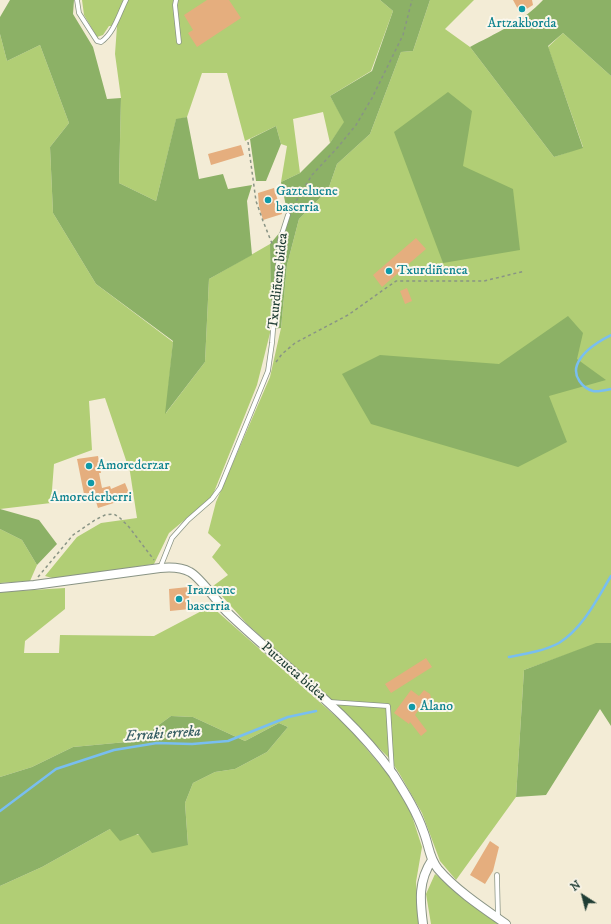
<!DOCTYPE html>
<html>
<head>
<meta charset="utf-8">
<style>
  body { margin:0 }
  #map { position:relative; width:611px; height:924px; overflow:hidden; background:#f3ecd6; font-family:"IM FELL DW Pica",serif }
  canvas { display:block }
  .north { position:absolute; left:563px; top:876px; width:40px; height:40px; -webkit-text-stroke:3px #fbf7ec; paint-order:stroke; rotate:324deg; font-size:11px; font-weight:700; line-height:16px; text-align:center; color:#1f3d34 }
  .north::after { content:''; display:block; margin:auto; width:14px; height:18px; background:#1f3d34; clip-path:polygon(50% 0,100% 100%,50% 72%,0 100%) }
</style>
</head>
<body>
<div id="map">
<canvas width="611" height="924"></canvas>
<div class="north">N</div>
</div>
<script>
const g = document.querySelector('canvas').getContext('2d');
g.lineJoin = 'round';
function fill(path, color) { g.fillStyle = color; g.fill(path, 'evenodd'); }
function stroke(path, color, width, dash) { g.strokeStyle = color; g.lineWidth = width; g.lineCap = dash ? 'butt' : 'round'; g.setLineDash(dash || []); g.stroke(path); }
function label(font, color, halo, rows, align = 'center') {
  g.font = font + ' "IM FELL DW Pica",serif'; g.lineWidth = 4; g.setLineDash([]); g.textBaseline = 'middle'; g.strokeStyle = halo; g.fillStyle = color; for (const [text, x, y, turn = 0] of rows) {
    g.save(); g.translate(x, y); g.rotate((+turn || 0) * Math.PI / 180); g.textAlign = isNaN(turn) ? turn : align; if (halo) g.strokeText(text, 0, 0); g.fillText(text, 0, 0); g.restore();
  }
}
fill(new Path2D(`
  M 82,0 L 380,0 L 393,11 L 371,71 L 330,96 L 345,122 L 330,143 L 323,112 L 293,119 L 300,173 L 281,182 L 287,146 L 281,144 L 276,126 L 245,141 L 227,73 L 202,73 L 187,117 L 176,120 L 156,201 L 119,183 L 121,98 L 115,54 L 117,26 L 109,26 L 103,35 L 97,37 L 84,15 Z
  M 430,0 L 474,0 L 445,29 L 470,47 L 554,157 L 583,147 L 548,47 L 563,33 L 611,76 L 611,643 L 596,644 L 524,670 L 516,797 L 456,880 L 440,861 L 422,813 L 399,773 L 388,757 L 318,688 L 247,624 L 213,586 L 228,575 L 212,557 L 221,545 L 208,533 L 216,502 L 270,377 L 281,328 L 287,265 L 299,219 L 328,190 L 337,164 L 370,134 L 401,52 L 413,51 Z
  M 0,34 L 7,61 L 40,45 L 69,123 L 50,147 L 53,213 L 96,284 L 173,342 L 166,413 L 205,362 L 209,279 L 270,244 L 271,329 L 257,385 L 212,497 L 169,533 L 154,564 L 56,579 L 45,576 L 77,537 L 101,523 L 137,518 L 130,472 L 105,398 L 89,401 L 92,450 L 54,464 L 51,503 L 0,509 Z
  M 0,529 L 22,540 L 37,565 L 30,581 L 0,583 Z
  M 65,588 L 65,609 L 25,641 L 24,653 L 59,653 L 60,635 L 154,636 L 211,606 L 349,728 L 392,779 L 411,813 L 422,847 L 416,882 L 419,924 L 0,924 L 0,886 L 42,867 L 110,829 L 188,845 L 185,803 L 193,783 L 215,772 L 235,769 L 267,752 L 288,727 L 279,723 L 245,741 L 193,717 L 171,716 L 137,741 L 73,747 L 32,767 L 0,777 L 0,592 Z
  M 435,874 L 498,924 L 431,924 L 426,894 Z`), '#b1ce75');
fill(new Path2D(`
  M 10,0 L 74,0 L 73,14 L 93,47 L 107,99 L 121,98 L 119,183 L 156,201 L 176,119 L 187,117 L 199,179 L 223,174 L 228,189 L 252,185 L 247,201 L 252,255 L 209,279 L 205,362 L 165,414 L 173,341 L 96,284 L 53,213 L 50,147 L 69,123 L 40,45 L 7,61 L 0,34 L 0,17 Z
  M 380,0 L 430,0 L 413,51 L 401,52 L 370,134 L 337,164 L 328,190 L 299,219 L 287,265 L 281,328 L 271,329 L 270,244 L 281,231 L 287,211 L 281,182 L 300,173 L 330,143 L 344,122 L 330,96 L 372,71 L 393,11 Z
  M 543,0 L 611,0 L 611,76 L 563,33 L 548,46 L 583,148 L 554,157 L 470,47 C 494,34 524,21 543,0 Z
  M 448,92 L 472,111 L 463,166 L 513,189 L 520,250 L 443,263 L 394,132 Z
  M 276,126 L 281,144 L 266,181 L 256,181 L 250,139 Z
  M 568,316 L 583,333 L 577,359 L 606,380 L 549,396 L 567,442 L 518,467 L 371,424 L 342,374 L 380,355 L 499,364 Z
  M 0,509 L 39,520 L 57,544 L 37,565 L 22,540 L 0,529 Z
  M 596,643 L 611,643 L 611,726 L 600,709 L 546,795 L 516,797 L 524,670 Z
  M 171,716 L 193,717 L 245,741 L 279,723 L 288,727 L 267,752 L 235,769 L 215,772 L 193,783 L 185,803 L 188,845 L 152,853 L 138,834 L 120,841 L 110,829 L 42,867 L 0,886 L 0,777 L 32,767 L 73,747 L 137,741 Z`), '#8cb166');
stroke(new Path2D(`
  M 611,335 C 599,341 582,351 577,365 C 573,376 582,388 593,391 C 598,392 606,390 611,389
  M 509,657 C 525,654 544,651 559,643 C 583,628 597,599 611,576
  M 0,811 L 56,769 L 114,750 L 157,743 L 192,744 L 228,741 L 288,717 L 316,711`), '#79bef0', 2.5);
fill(new Path2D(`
  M 207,0 L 229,0 L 241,18 L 197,47 L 188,33 L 193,30 L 184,15 Z
  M 513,0 L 532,0 L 533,5 L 520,13 Z
  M 241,145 L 244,155 L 211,165 L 208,154 Z
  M 274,188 L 282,214 L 263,220 L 259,206 L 258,193 Z
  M 416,238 L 426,249 L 382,287 L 373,275 Z
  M 407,288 L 412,301 L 405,304 L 400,291 Z
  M 98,456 L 101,473 L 99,473 L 102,488 L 110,486 L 111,489 L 125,483 L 132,500 L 124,503 L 123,500 L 98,508 L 93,492 L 84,494 L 77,459 Z
  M 188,587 L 190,609 L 170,611 L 169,589 Z
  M 426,658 L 432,667 L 391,693 L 385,684 Z
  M 411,690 L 419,696 L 424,690 L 430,694 L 433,705 L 420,708 L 415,715 L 427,731 L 421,736 L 410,722 L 409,724 L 394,713 Z
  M 490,841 L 499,847 L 493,871 L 485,884 L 470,875 Z`), '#e5ae7e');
const service = new Path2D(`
  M 77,0 L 79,13 L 97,41 L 101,42 C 114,33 119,14 126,0
  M 176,0 L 175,5 L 179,42
  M 160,568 L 172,538 L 188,520 L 212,499 L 220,488 L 268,371 L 272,343 L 280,240 L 288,215
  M 330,702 L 388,706 L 392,771
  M 497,875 L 498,918`);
const minor = new Path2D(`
  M 0,588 L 34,585 L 160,568 C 170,567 181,567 190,572 C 200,577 217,602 227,612 C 282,665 348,711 393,774 C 405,793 417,812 424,833 C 429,846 429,858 438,869 C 456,890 483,908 506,924
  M 423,924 C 420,901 418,881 432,860`);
stroke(service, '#899485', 5.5);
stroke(minor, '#899485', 10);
stroke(new Path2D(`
  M 248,142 L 256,201 L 263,221 L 273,246
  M 290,211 L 312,175 L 338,147 L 356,125 L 372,98 L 403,35 L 412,0
  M 276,362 L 282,354 L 295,343 L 348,315 L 396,281 L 484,281 L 525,271
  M 38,577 L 73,535 L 95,520 L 105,515 L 114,514 L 120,518 L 129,527 L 154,560`), '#899485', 1.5, [3, 3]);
stroke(service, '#fff', 4);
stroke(minor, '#fff', 8);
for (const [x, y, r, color] of [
  [522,9,4,"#0f9aa8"],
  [268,200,4,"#0f9aa8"],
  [389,271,4,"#0f9aa8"],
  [89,466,4,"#0f9aa8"],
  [91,483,4,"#0f9aa8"],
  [179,599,4,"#0f9aa8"],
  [412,707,4,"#0f9aa8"]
]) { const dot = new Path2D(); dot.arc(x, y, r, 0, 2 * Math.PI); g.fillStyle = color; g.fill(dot); stroke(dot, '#fbf7ec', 1.5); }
label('14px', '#0d838f', '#fbf7ec', [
  ["Artzakborda",522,24,"center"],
  ["Gazteluene",276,192],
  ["baserria",276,208],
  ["Txurdiñenea",397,271],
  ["Amorederzar",97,466],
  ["Amorederberri",91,498,"center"],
  ["Irazuene",187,591],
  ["baserria",187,607],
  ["Alano",420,707]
], 'left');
label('14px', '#1f3d34', '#fbf7ec', [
  ["Txurdiñene bidea",279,281,-84],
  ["Putzueta bidea",293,672,41]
]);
label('italic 15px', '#365d63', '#fbf7ec', [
  ["Erraki erreka",163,735,-4]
]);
</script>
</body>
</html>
